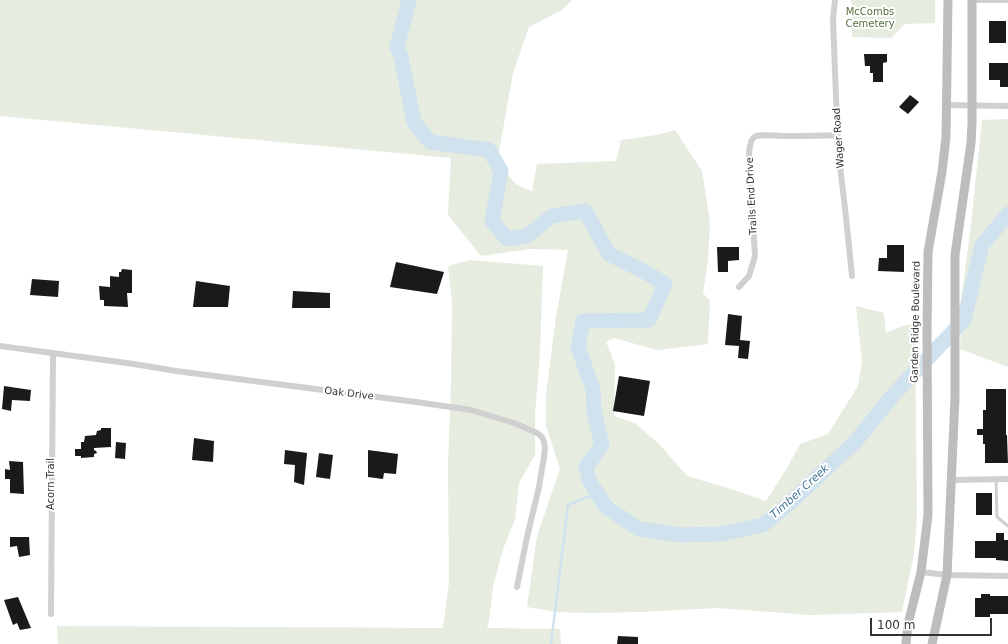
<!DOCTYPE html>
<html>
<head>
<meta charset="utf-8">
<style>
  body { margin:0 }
  #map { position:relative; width:1008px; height:644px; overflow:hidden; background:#fff; font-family:"DejaVu Sans",sans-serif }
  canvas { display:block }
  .scale { position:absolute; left:870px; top:618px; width:122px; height:18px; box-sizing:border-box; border:2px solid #333; border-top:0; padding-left:5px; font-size:12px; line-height:14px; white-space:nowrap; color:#333; -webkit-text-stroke:3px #fff; paint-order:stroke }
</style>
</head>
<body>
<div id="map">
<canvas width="1008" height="644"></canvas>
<div class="scale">100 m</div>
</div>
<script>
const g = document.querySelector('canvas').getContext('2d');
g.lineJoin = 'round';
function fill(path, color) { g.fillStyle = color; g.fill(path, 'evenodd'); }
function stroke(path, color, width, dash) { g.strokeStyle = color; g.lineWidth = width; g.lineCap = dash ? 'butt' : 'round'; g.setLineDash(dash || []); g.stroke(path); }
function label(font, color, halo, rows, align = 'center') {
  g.font = font + ' "DejaVu Sans",sans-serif'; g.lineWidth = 4; g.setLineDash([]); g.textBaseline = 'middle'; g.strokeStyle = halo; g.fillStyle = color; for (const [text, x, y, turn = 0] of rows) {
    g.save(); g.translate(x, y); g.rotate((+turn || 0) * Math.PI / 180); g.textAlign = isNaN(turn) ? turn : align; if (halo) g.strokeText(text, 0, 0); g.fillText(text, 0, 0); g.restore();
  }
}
fill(new Path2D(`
  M 0,0 L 572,0 L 562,10 L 529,27 L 513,73 L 497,163 L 517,185 L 532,191 L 537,164 L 616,161 L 621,140 L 657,135 L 675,130 L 702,171 L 710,222 L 708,260 L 703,293 L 710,301 L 708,344 L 657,350 L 614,338 L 606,342 L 615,364 L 614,416 L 635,423 L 660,445 L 687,476 L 731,489 L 766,501 L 787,468 L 800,444 L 828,434 L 858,386 L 862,361 L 856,306 L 884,313 L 886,333 L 902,326 L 915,324 L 917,517 L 914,554 L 902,612 L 809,615 L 718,608 L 640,612 L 587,613 L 558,612 L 527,607 L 537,536 L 560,469 L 546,426 L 546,394 L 556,317 L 568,250 L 530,249 L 481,256 L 448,215 L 451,158 L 0,116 Z
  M 851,0 L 935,0 L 935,23 L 905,24 L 891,38 L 852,37 Z
  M 1008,119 L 1008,367 L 960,349 L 962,293 L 971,225 L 982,120 Z
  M 470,260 L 543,266 L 540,353 L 535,414 L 535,455 L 519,483 L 515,520 L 503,549 L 493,587 L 489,621 L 487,628 L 560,629 L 561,644 L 58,644 L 57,626 L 443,628 L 449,582 L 448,465 L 451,383 L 452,302 L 448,266 Z`), '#e6ecdf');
stroke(new Path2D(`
  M 551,644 L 568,505 L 597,493`), '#cfe2ee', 2.5);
stroke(new Path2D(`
  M 408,0 L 409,1 L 397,47 L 401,57 L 414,122 L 430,142 L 489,150 L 501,171 L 492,221 L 507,239 L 527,236 L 552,216 L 585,211 L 609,254 L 647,273 L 665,284 L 649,320 L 583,321 L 578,347 L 593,389 L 594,411 L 602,445 L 586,467 L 590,482 L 606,507 L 639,529 L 681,535 L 721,534 L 763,525 L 789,504 L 856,441 L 894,394 L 964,320 L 982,245 L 1008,214`), '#cfe2ee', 15);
fill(new Path2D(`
  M 989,21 L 1006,21 L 1006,43 L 989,43 Z
  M 864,54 L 887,54 L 887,62 L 883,63 L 883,82 L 873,82 L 873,73 L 870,73 L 870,66 L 865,66 Z
  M 989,63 L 1008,63 L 1008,87 L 1000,87 L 1000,80 L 989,80 Z
  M 910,95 L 919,102 L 908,114 L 899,107 Z
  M 887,245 L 904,245 L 904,272 L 878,271 L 879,258 L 887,258 Z
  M 717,247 L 739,247 L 739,260 L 728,261 L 728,272 L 718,272 Z
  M 396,262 L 444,272 L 437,294 L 390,287 Z
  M 122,269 L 132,270 L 132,293 L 127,293 L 128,307 L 104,306 L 104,300 L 100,300 L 99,286 L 110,287 L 110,276 L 119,277 L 119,272 L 121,272 Z
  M 32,279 L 59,281 L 58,297 L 30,295 Z
  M 196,281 L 230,286 L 228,307 L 193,307 Z
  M 293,291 L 330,293 L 330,308 L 292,308 Z
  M 728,314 L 742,316 L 740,340 L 750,341 L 748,359 L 738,358 L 739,346 L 725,345 Z
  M 619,376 L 650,381 L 644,416 L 613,411 Z
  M 4,386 L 31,390 L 30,401 L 12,400 L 11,411 L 2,409 Z
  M 986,389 L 1006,389 L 1006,435 L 1007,435 L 1008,463 L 985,463 L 985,444 L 983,444 L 983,435 L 977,435 L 977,429 L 983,429 L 983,410 L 986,410 Z
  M 101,428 L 111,428 L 111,447 L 94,448 L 94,450 L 96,451 L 97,453 L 94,454 L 94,457 L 81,458 L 81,456 L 75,456 L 75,449 L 81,449 L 81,442 L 84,442 L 85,436 L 96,435 L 97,431 L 101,430 Z
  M 194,438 L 214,441 L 213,462 L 192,460 Z
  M 116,442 L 126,443 L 125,459 L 115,458 Z
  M 285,450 L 307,453 L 304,485 L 294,482 L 295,465 L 284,464 Z
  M 368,450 L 398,454 L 396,474 L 384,473 L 383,479 L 368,477 Z
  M 319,453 L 333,455 L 330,479 L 316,477 Z
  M 9,461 L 23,462 L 24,494 L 10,493 L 10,479 L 5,479 L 5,469 L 10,470 Z
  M 976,493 L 992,493 L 992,515 L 976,515 Z
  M 996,533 L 1004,533 L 1004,540 L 1008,540 L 1008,561 L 996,560 L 996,558 L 975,558 L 975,541 L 996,541 Z
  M 10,537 L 29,537 L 30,555 L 19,557 L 17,546 L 10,547 Z
  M 981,594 L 990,594 L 990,596 L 1008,596 L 1008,614 L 990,614 L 990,617 L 975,617 L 975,598 L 981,598 Z
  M 18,597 L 31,628 L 20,630 L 17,623 L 13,625 L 4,600 Z
  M 618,636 L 638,637 L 638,644 L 617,644 Z`), '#1a1a1a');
stroke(new Path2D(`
  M 996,479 L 997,517 L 1008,526`), '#d0d0d0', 3);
stroke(new Path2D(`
  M 835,0 L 833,20 L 838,149 L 845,208 L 852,276
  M 972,0 L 1008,0
  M 947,105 L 1008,106
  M 739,287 L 749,276 L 755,256 L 749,159 C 749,152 749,139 756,136 C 763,134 777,136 784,136 C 802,136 820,136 837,135
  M 0,346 L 134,364 L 176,371 L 416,402 L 471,410 L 514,423 L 537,433 L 542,437 L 544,442 L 545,448 L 544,457 L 539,487 L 527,537 L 517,587
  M 952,480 L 1008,479
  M 921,572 L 947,575 L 1008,576
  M 51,614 L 53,354`), '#d0d0d0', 6);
stroke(new Path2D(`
  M 906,644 L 908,624 L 921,572 L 928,515 L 927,333 L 928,252 L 942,172 L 946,137 L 948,0
  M 932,644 L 947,575 L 955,398 L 955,255 L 971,143 L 972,123 L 972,0`), '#bdbdbd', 9);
label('10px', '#56703f', '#fff', [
  ["McCombs",870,12],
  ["Cemetery",870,24]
]);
label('10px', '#333', '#fff', [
  ["Wager Road",839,138,-94],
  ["Trails End Drive",752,196,-93],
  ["Garden Ridge Boulevard",916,322,-89],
  ["Oak Drive",349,394,7],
  ["Acorn Trail",51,484,-90]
]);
label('italic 11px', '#3f7597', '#fff', [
  ["Timber Creek",800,492,-42]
]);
</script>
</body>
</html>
